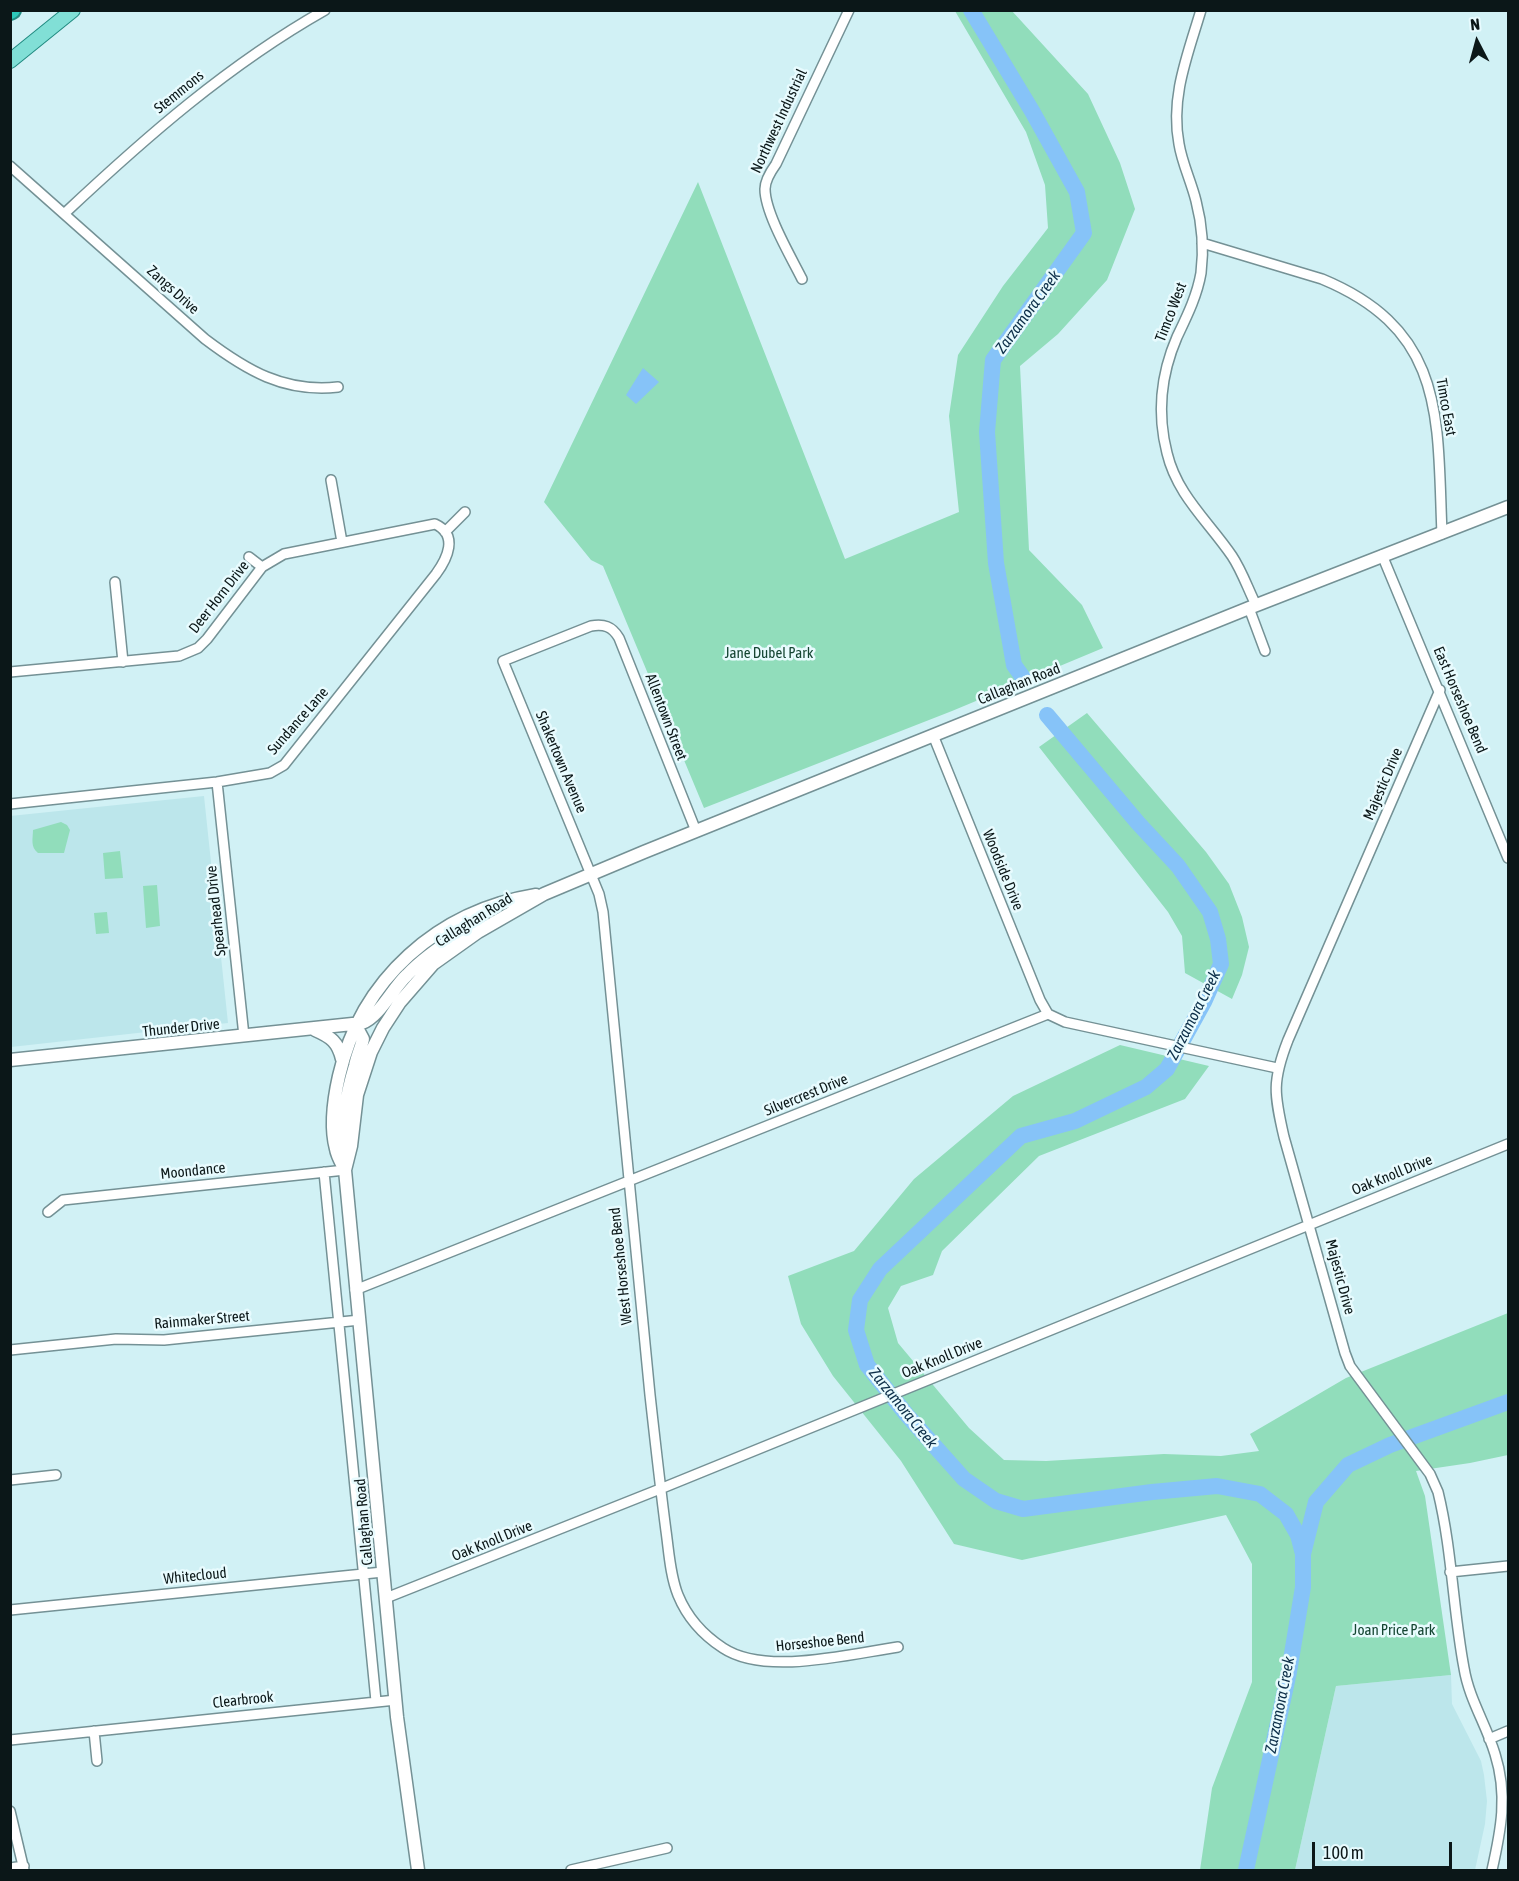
<!DOCTYPE html>
<html>
<head>
<meta charset="utf-8">
<style>
  body { margin:0 }
  #map { position:relative; width:1519px; height:1881px; overflow:hidden; background:#d1f1f5; font-family:"Asap Condensed",sans-serif }
  canvas { display:block }
  .frame { position:absolute; inset:0; border:12px solid #0b1718; pointer-events:none }
  .north { position:absolute; left:1447px; top:12px; width:60px; height:60px; -webkit-text-stroke:4px #e8fbfe; paint-order:stroke; rotate:354deg; font-size:16px; font-weight:700; line-height:24px; text-align:center; color:#0b1718 }
  .north::after { content:''; display:block; margin:auto; width:21px; height:27px; background:#0b1718; clip-path:polygon(50% 0,100% 100%,50% 72%,0 100%) }
  .scale { position:absolute; left:1312px; top:1842px; width:140px; height:27px; box-sizing:border-box; border:3px solid #0b1718; border-top:0; padding-left:8px; font-size:18px; line-height:21px; white-space:nowrap; color:#0b1718; -webkit-text-stroke:4px #e8fbfe; paint-order:stroke }
</style>
</head>
<body>
<div id="map">
<canvas width="1519" height="1881"></canvas>
<div class="frame"></div>
<div class="north">N</div>
<div class="scale">100 m</div>
</div>
<script>
const g = document.querySelector('canvas').getContext('2d');
g.lineJoin = 'round';
function fill(path, color) { g.fillStyle = color; g.fill(path, 'evenodd'); }
function stroke(path, color, width, dash) { g.strokeStyle = color; g.lineWidth = width; g.lineCap = dash ? 'butt' : 'round'; g.setLineDash(dash || []); g.stroke(path); }
function label(font, color, halo, rows, align = 'center') {
  g.font = font + ' "Asap Condensed",sans-serif'; g.lineWidth = 5; g.setLineDash([]); g.textBaseline = 'middle'; g.strokeStyle = halo; g.fillStyle = color; for (const [text, x, y, turn = 0] of rows) {
    g.save(); g.translate(x, y); g.rotate((+turn || 0) * Math.PI / 180); g.textAlign = isNaN(turn) ? turn : align; if (halo) g.strokeText(text, 0, 0); g.fillText(text, 0, 0); g.restore();
  }
}
fill(new Path2D(`
  M 204,796 L 228,1023 L 11,1047 L 10,816 Z
  M 1451,1675 L 1452,1704 L 1481,1761 L 1484,1775 L 1487,1801 L 1485,1824 L 1475,1870 L 1295,1870 L 1336,1686 Z`), '#bce6eb');
fill(new Path2D(`
  M 955,11 L 1012,11 L 1088,94 L 1120,163 L 1135,209 L 1107,280 L 1058,334 L 1020,366 L 1029,550 L 1082,605 L 1103,648 L 952,711 L 704,808 L 603,566 L 591,560 L 544,502 L 698,182 L 845,559 L 959,512 L 949,416 L 958,355 L 1003,286 L 1048,228 L 1045,185 L 1026,132 Z
  M 1087,713 L 1206,852 L 1229,884 L 1242,917 L 1249,947 L 1242,975 L 1232,999 L 1185,973 L 1182,936 L 1168,912 L 1039,747 Z
  M 61,822 L 67,825 L 70,830 L 64,853 L 38,853 C 30,847 33,838 33,830 Z
  M 120,851 L 123,878 L 105,879 L 103,853 Z
  M 157,885 L 160,926 L 146,928 L 143,886 Z
  M 107,912 L 109,933 L 96,934 L 94,913 Z
  M 1120,1045 L 1209,1066 L 1185,1099 L 1039,1156 L 942,1251 L 933,1275 L 901,1286 L 888,1308 L 898,1343 L 969,1428 L 1004,1460 L 1046,1461 L 1164,1454 L 1221,1456 L 1259,1451 L 1250,1434 L 1346,1378 L 1508,1313 L 1508,1455 L 1470,1463 L 1416,1471 L 1425,1496 L 1451,1675 L 1336,1686 L 1295,1870 L 1200,1870 L 1212,1788 L 1252,1682 L 1252,1564 L 1226,1515 L 1022,1560 L 954,1544 L 901,1461 L 833,1376 L 801,1324 L 788,1276 L 854,1251 L 914,1179 L 1013,1096 Z`), '#91ddbb');
fill(new Path2D(`
  M 643,368 L 659,382 L 636,404 L 626,395 Z`), '#86c3f8');
stroke(new Path2D(`
  M 971,10 L 1032,111 L 1077,192 L 1084,233 L 993,360 L 987,432 L 996,563 L 1014,665 L 1024,679
  M 1047,715 L 1138,823 L 1178,866 L 1210,912 L 1218,939 L 1221,964 L 1204,1002 L 1167,1069 L 1146,1087 L 1075,1121 L 1021,1136 L 880,1269 L 860,1300 L 856,1330 L 867,1365 L 906,1414 L 964,1479 L 996,1501 L 1023,1509 L 1152,1492 L 1217,1486 L 1260,1494 L 1286,1514 L 1298,1535 L 1303,1554 L 1303,1587 L 1289,1672 L 1246,1870
  M 1303,1554 L 1316,1502 L 1348,1465 L 1390,1445 L 1508,1402`), '#86c3f8', 16);
const street = new Path2D(`
  M 1201,10 C 1188,54 1170,97 1179,144 C 1182,163 1191,181 1196,201 C 1202,224 1204,249 1201,273 C 1197,296 1187,316 1177,337 C 1161,374 1157,414 1167,453 C 1177,495 1208,521 1232,556 C 1242,571 1248,589 1256,605
  M 10,166 L 205,339 C 246,370 284,393 338,387
  M 65,213 C 146,137 228,65 325,10
  M 1202,243 L 1322,279 C 1447,331 1437,419 1442,534
  M 802,279 C 791,257 765,213 765,189 C 765,180 771,171 776,164 L 849,10
  M 331,480 L 342,542
  M 445,532 L 465,512
  M 1382,555 L 1508,858
  M 249,557 L 262,567
  M 115,582 L 123,662
  M 1249,608 L 1265,651
  M 10,672 L 179,656 L 198,648 L 207,639 L 262,567 L 284,554 L 435,524 C 459,535 447,559 436,574 L 284,765 L 270,773 L 217,782 L 10,804
  M 1440,690 L 1288,1040 C 1272,1081 1274,1094 1284,1137 L 1345,1353 L 1350,1366 L 1430,1474 L 1438,1492 C 1452,1549 1453,1610 1464,1668 C 1469,1699 1486,1724 1495,1754 C 1508,1795 1501,1830 1492,1870
  M 933,735 L 1040,1000 L 1048,1014
  M 217,782 L 244,1036
  M 696,831 L 619,638 C 612,626 604,624 591,626 L 503,661 L 599,894 L 603,912 C 618,1073 633,1234 650,1395 C 655,1440 660,1485 666,1531 C 669,1552 670,1575 678,1595 C 687,1617 703,1635 723,1648 C 765,1676 850,1654 898,1647
  M 324,1172 L 376,1701
  M 48,1212 L 63,1200 L 345,1170
  M 355,1290 L 1048,1014 L 1065,1022 L 1277,1068
  M 10,1350 L 116,1339 L 164,1340 L 360,1320
  M 10,1480 L 56,1475
  M 1450,1572 L 1508,1566
  M 386,1598 L 660,1489 L 1508,1144
  M 10,1610 L 383,1572
  M 94,1731 L 97,1761
  M 1489,1739 L 1508,1731
  M 10,1740 L 396,1700
  M 10,1811 L 24,1870
  M 10,1868 L 24,1866
  M 571,1870 L 667,1848`);
const secondary = new Path2D(`
  M 315,1030 C 331,1037 338,1042 342,1059
  M 10,1060 L 362,1023 C 380,1016 392,989 407,975 C 422,959 441,946 460,934
  M 346,1153 C 338,1131 348,1089 355,1066 C 357,1056 361,1048 363,1039 L 355,1024
  M 345,1170 C 342,1164 337,1156 336,1149 C 330,1127 334,1098 339,1076 C 361,979 438,911 536,895
  M 418,1870 L 397,1717 L 345,1170 L 351,1146 L 357,1095 L 371,1052 L 383,1028 L 400,1002 L 433,964 L 478,932 L 544,894 L 644,852 L 1249,608 L 1508,507`);
const primary = new Path2D(`
  M 10,61 L 73,10`);
const highway = new Path2D(`
  M 10,11 L 12,10`);
stroke(street, '#749195', 12);
stroke(secondary, '#749195', 15);
stroke(primary, '#218b81', 16);
stroke(highway, '#218b81', 20);
stroke(street, '#fff', 9);
stroke(secondary, '#fff', 12);
stroke(primary, '#81dfd6', 14);
stroke(highway, '#2dc9ba', 16);
label('15px', '#0b1718', '#e8fbfe', [
  ["Stemmons",179,92,-39],
  ["Northwest Industrial",779,121,-65],
  ["Zangs Drive",173,290,42],
  ["Timco West",1171,312,-69],
  ["Timco East",1446,407,80],
  ["Deer Horn Drive",219,597,-52],
  ["Callaghan Road",1019,684,-22],
  ["East Horseshoe Bend",1460,700,67],
  ["Allentown Street",666,717,69],
  ["Sundance Lane",298,721,-49],
  ["Shakertown Avenue",561,762,67],
  ["Majestic Drive",1383,784,-67],
  ["Woodside Drive",1003,870,68],
  ["Spearhead Drive",216,911,-96],
  ["Callaghan Road",474,920,-32],
  ["Thunder Drive",181,1028,-6],
  ["Silvercrest Drive",806,1095,-22],
  ["Moondance",193,1171,-6],
  ["Oak Knoll Drive",1392,1175,-22],
  ["West Horseshoe Bend",621,1266,-96],
  ["Majestic Drive",1340,1277,75],
  ["Rainmaker Street",202,1320,-5],
  ["Oak Knoll Drive",942,1358,-22],
  ["Callaghan Road",364,1522,-95],
  ["Oak Knoll Drive",492,1541,-22],
  ["Whitecloud",195,1576,-6],
  ["Horseshoe Bend",820,1642,-6],
  ["Clearbrook",243,1700,-6]
]);
label('15px', '#144532', '#e8fbfe', [
  ["Jane Dubel Park",769,653],
  ["Joan Price Park",1394,1630]
]);
label('italic 16px', '#0d2f49', '#e8fbfe', [
  ["Zarzamora Creek",1028,312,-54],
  ["Zarzamora Creek",1194,1015,-63],
  ["Zarzamora Creek",903,1408,51],
  ["Zarzamora Creek",1280,1705,-79]
]);
</script>
</body>
</html>
